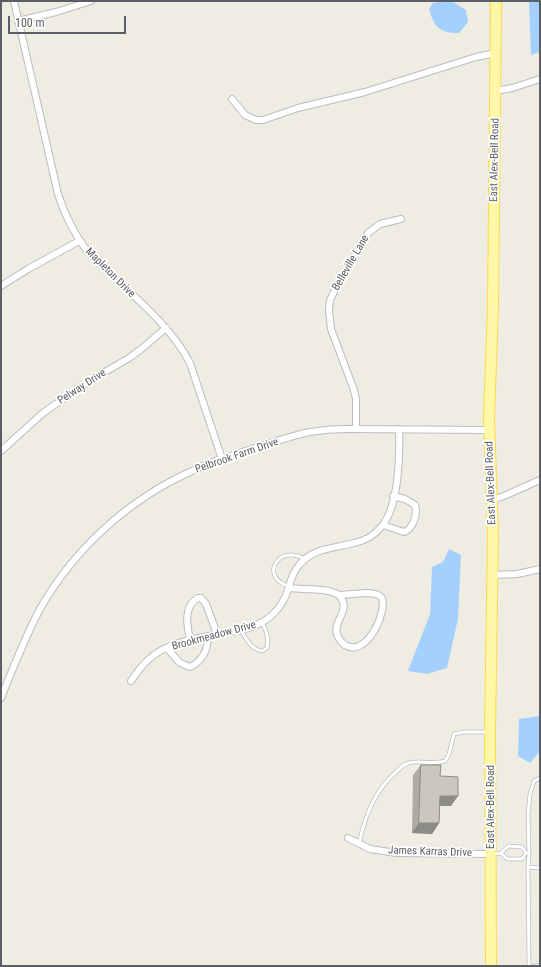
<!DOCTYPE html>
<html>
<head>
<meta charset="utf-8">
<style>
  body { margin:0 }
  #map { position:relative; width:541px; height:967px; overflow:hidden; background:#efede2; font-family:"Roboto Condensed",sans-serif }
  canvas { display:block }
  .frame { position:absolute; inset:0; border:2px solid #5b5e65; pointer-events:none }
  .scale { position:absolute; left:8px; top:16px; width:118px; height:18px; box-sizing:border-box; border:2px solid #5b5e65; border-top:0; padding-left:5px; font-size:12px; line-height:14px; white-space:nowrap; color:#5b5e65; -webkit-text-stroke:3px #fff; paint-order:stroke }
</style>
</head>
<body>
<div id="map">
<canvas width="541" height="967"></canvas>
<div class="frame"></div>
<div class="scale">100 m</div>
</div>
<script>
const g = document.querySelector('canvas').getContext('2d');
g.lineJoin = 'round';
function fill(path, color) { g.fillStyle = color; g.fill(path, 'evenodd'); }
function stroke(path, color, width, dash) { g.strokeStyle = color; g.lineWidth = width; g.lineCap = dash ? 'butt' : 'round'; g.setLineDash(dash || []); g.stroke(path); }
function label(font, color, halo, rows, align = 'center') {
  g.font = font + ' "Roboto Condensed",sans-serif'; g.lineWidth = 3.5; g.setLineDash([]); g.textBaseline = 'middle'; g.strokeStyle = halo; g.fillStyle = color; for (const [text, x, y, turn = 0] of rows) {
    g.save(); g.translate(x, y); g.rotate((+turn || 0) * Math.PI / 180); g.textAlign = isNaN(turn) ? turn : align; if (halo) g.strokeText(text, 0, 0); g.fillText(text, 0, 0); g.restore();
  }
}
fill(new Path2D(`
  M 444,1 L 453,2 L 466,10 L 468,22 L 459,33 C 441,33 434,28 429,9 L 433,3 Z
  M 529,1 L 540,1 L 540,52 L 531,55 Z
  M 449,549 L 461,555 L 458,619 L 447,668 L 427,674 L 408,671 L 430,614 L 432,567 L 443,562 Z
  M 540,716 L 540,751 L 530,763 L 518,756 L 519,719 Z`), '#a3d0ff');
const service = new Path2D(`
  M 289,586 C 260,579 276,543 305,559
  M 241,630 C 246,639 251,649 262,651 L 267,648 C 269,638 267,631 262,623
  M 540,778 L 534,781 L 530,794 L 528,814 L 529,854 L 528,867 L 540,868
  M 359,843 C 365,817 374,791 396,772 C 399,769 403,765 408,763 C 420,760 433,765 445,761 L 449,754 L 454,734 L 464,732 L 489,732
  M 501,853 L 507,859 L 522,859 L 526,853
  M 493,854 L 501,853 L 508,846 L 522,847 L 526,853
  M 528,867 L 529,964 L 531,966
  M 535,966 L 540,965`);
const minor = new Path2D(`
  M 14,1 L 58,194 C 65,216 74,234 88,252 C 122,288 167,319 190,363 L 222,459
  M 18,21 L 56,12 L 91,1
  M 496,91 L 512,88 L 540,79
  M 232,99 L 245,115 L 256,120 L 263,120 L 298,108 L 365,92 L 476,57 L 496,53
  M 1,286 L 28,269 L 79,241
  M 356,429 L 356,399 L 354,390 L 331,329 L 329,310 L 330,300 L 339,282 L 368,233 L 380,224 L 401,219
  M 1,451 L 43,413 L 86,383 L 129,358 L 140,350 L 166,328
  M 492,500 L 504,496 L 540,480
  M 383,525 L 404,532 C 413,529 418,514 415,505 L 405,499 L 393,496
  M 493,575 L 517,574 L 540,569
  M 289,588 C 305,590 324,587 339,595
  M 366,593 C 371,593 377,593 381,597 C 389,607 369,656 347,646 C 344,645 342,643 340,640 C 327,623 354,612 339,595 Z
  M 190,640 C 187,626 183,606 198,598 L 201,598 L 206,604 L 217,634
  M 167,648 L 180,663 L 190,667 C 201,662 209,650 207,637
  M 131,681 C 136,674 141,666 148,660 C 166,642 197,638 221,634 C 232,632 243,630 254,626 C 270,620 282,607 288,590 C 291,580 293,571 301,563 C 314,548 335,548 354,543 C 364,541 375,535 382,526 C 399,505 400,455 399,429
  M 1,698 C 13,668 25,637 40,609 C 74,549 129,499 192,471 C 210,462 230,456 249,450 C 269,444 289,436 310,432 C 322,430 334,429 346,429 L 490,430
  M 348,838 L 370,849 L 396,853 L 491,854`);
const primary = new Path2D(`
  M 491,966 L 490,731 L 493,535 L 489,418 L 493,306 L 496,1`);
stroke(service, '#babcc3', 4.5);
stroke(minor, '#babcc3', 8);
stroke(primary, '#fed94c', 12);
stroke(service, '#fff', 3);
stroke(minor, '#fff', 6);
stroke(primary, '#fff7a8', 10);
fill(new Path2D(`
  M 421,765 L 440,776 L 451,806 L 440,806 L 439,823 L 432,834 L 412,833 L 413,775 Z`), '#aeaba4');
fill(new Path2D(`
  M 440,796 L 458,796 L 451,806 L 433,806 Z
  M 419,823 L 439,823 L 432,834 L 412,833 Z`), '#8d8b86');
const building = new Path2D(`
  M 421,765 L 441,765 L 440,776 L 458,777 L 458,796 L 440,796 L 439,823 L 419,823 Z`);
fill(building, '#cac7bf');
stroke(building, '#8d8b86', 1);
label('11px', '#5b5e65', '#fff', [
  ["East Alex-Bell Road",495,160,-89],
  ["Belleville Lane",351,263,-60],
  ["Mapleton Drive",110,273,45],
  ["Pelway Drive",82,387,-33],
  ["Pelbrook Farm Drive",237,456,-19],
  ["East Alex-Bell Road",491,483,-92],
  ["Brookmeadow Drive",214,636,-15],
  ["East Alex-Bell Road",491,807,-90],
  ["James Karras Drive",430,852,2]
]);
</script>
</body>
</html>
